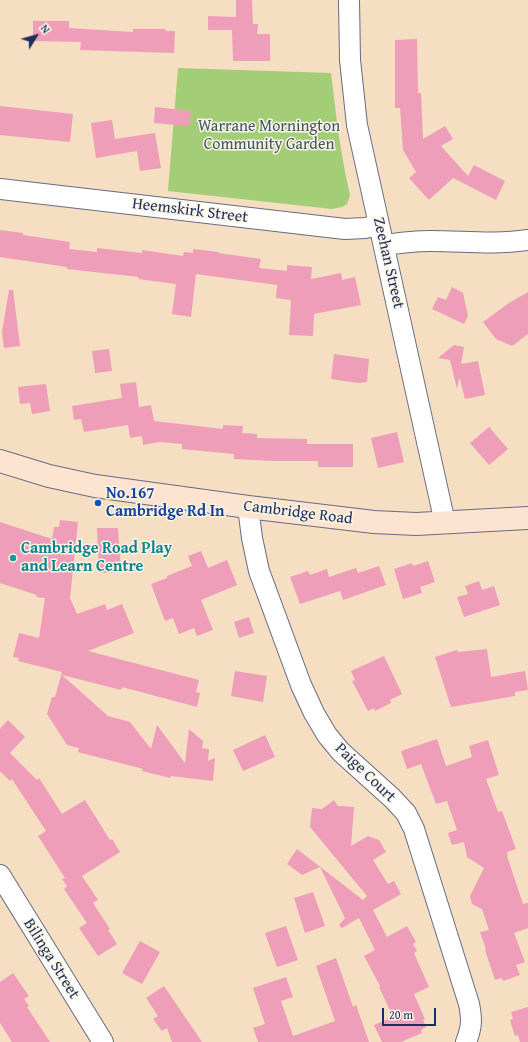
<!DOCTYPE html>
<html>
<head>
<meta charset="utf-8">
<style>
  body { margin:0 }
  #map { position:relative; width:528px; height:1042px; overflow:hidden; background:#f5dec2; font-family:"Gentium Book Plus",serif }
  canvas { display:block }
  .north { position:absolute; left:16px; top:16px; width:40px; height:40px; -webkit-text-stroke:3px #fcf5e5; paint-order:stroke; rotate:53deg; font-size:11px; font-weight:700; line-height:16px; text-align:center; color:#1b2f5e }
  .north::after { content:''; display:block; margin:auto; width:14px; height:18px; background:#1b2f5e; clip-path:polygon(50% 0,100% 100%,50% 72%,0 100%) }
  .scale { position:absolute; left:382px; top:1008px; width:54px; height:18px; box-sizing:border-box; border:2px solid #1b2f5e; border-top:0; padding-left:5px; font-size:12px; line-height:14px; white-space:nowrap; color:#1b2f5e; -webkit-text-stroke:3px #fcf5e5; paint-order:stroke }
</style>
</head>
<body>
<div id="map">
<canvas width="528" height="1042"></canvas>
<div class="north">N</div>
<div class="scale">20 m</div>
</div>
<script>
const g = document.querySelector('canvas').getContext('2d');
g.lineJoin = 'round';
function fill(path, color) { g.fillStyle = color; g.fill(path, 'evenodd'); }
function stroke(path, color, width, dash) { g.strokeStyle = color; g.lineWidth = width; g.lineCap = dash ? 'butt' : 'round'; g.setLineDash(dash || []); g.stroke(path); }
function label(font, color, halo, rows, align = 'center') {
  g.font = font + ' "Gentium Book Plus",serif'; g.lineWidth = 3; g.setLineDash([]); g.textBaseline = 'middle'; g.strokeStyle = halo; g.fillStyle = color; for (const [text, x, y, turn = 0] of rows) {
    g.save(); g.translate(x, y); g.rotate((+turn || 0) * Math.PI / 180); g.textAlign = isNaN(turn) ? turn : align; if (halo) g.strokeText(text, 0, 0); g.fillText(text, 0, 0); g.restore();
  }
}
fill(new Path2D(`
  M 178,68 L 331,73 L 338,131 L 345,172 L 350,195 L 347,204 L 342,207 L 332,209 L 168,191 Z`), '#a4cd78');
fill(new Path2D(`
  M 236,0 L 252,0 L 253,24 L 258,24 L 257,34 L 270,34 L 270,61 L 233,61 L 232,30 L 208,30 L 208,16 L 236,17 Z
  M 33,21 L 69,21 L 69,28 L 133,32 L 133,29 L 166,29 L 165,31 L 175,31 L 174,53 L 80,50 L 81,42 L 33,41 Z
  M 417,39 L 418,93 L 421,93 L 423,139 L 445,126 L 453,139 L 441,146 L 468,176 L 474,165 L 505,181 L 496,200 L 453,178 L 429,200 L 409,178 L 416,172 L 403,150 L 400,108 L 395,108 L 395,40 Z
  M 0,106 L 73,114 L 70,142 L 0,135 Z
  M 155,107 L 191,111 L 189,126 L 154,123 Z
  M 112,120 L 115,139 L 155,133 L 161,168 L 140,171 L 137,151 L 96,158 L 91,123 Z
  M 0,230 L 23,233 L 23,235 L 70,242 L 69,249 L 97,252 L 97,248 L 142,253 L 142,250 L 183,256 L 184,252 L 193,253 L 193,249 L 219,252 L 218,253 L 261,259 L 259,268 L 287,271 L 287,265 L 312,267 L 311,279 L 341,273 L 342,280 L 355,277 L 361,305 L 314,314 L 313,336 L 289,335 L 291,300 L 276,298 L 277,285 L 196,274 L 191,317 L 172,314 L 176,284 L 138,279 L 139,277 L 67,269 L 67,267 L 0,257 Z
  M 452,287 L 463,293 L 468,316 L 464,324 L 432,309 L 438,297 L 446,300 Z
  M 9,290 L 13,290 L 20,346 L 4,348 L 2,332 Z
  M 528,292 L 528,334 L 512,346 L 496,339 L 483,322 L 509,303 Z
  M 454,345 L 464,347 L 461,364 L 478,361 L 485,395 L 465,399 L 460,379 L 459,379 L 457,389 L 450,360 L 438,358 Z
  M 109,349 L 112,371 L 95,373 L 92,351 Z
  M 334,354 L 369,359 L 367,382 L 358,383 L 331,379 Z
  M 136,382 L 139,407 L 151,405 L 154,421 L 223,429 L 223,425 L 243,426 L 242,433 L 257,434 L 257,438 L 307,439 L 307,444 L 353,444 L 353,467 L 318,467 L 318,461 L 273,461 L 234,459 L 234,454 L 182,449 L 182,444 L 160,442 L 143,445 L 142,436 L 130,438 L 128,425 L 84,432 L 81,419 L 74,420 L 72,406 L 122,398 L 120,384 Z
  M 46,384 L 50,411 L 32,414 L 30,403 L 20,404 L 18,387 Z
  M 489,427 L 508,449 L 489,465 L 470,443 Z
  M 397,432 L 404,462 L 378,468 L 371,438 Z
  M 60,520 L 78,522 L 70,598 L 77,614 L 105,604 L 107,610 L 122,604 L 134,633 L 88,651 L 199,680 L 196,692 L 200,693 L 197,707 L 122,687 L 121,690 L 62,675 L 108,716 L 130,722 L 151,749 L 157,725 L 185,763 L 189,729 L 203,741 L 202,748 L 209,749 L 208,761 L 215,758 L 213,781 L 171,776 L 170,778 L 142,771 L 143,769 L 78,752 L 79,748 L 67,745 L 47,714 L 52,697 L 55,697 L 62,672 L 18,661 L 19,658 L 13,657 L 19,633 L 39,638 L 45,598 L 36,597 L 37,595 L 0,583 L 0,522 L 52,539 L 54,527 L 59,527 Z
  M 97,528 L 118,528 L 121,572 L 99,573 Z
  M 201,551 L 208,568 L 227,560 L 237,585 L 201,600 L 213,630 L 197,636 L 194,628 L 179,634 L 173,618 L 165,621 L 151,584 L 167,578 L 167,576 L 192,566 L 188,556 Z
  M 428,561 L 435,582 L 420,587 L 422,593 L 403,599 L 394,569 L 412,563 L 413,566 Z
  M 379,566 L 386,585 L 343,600 L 340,591 L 300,604 L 290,577 L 308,571 L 310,575 L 327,569 L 329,577 L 356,568 L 358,573 Z
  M 479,581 L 482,590 L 494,586 L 500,605 L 464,617 L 457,597 L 468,594 L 465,586 Z
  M 249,617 L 254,633 L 239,638 L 234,622 Z
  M 487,649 L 491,677 L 525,671 L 528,690 L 515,692 L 515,696 L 451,707 L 435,657 L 457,650 L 458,652 Z
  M 384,656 L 402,694 L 390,700 L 391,703 L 375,711 L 374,708 L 368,711 L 352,681 L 355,680 L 351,671 Z
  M 235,671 L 267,676 L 263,702 L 231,696 Z
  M 8,720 L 25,737 L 10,753 L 37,780 L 39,778 L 62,814 L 85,800 L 110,840 L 112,839 L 120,852 L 82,876 L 98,900 L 93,903 L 110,929 L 108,930 L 117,944 L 98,956 L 79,928 L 87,923 L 64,889 L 67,886 L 62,879 L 65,878 L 38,836 L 46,831 L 12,779 L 10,781 L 0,771 L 0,729 Z
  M 265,735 L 275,757 L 243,771 L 233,750 Z
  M 437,739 L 446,766 L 472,757 L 469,746 L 488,740 L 499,775 L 486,779 L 498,812 L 502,811 L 516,849 L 507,852 L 508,856 L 507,856 L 523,904 L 528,903 L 528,928 L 514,933 L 525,962 L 516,965 L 520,975 L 503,981 L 502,978 L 495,980 L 485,950 L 486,949 L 480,932 L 489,930 L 482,909 L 472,904 L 470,896 L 484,868 L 467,857 L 464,842 L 452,845 L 448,833 L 457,830 L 447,801 L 436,804 L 421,764 L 407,769 L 401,751 Z
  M 334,800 L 338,806 L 354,807 L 351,846 L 368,836 L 379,840 L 386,852 L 373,860 L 388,884 L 394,881 L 401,894 L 373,910 L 387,937 L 407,926 L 416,942 L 413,944 L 417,951 L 414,953 L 429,987 L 414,994 L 425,1019 L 423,1020 L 426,1027 L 421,1030 L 422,1033 L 401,1042 L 382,1042 L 374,1025 L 393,1017 L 379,987 L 380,986 L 364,956 L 375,950 L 359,918 L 342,928 L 339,925 L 345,918 L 320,867 L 302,875 L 287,864 L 297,849 L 363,900 L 367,896 L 310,827 L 312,808 L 322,809 Z
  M 313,892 L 325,926 L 305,933 L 294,898 Z
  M 286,926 L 298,960 L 277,967 L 265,933 Z
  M 140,941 L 160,952 L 142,984 L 122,973 Z
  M 336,958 L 353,1007 L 356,1005 L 369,1042 L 258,1042 L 253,1028 L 265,1024 L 253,988 L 286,977 L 293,997 L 281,1001 L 293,1036 L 335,1021 L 316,966 Z
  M 13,973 L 29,996 L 24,999 L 29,1006 L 27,1007 L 50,1042 L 12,1042 L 0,1023 L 0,982 Z
  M 164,986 L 202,1042 L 172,1042 L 167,1028 L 162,1031 L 153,1019 L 158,1016 L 146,998 Z
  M 528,1007 L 528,1042 L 520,1042 L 518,1035 L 515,1036 L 510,1020 L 513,1019 L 511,1012 Z`), '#ee9eb9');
const street = new Path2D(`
  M 349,0 L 350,60 L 357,125 L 445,523
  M 0,189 L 345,229 L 365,228 L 379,225
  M 384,245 C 399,243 414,241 430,241 C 464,241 494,245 528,240
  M 248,507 L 252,538 L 259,571 L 301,685 L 314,713 L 327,735 L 341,752 L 392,798 L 406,813 L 414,829 L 469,1004 C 472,1019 472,1027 466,1042
  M 0,875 L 103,1042`);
const secondary = new Path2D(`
  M 0,461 L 49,476 L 95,486 L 248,507 L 374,522 L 416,524 L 528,518`);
stroke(street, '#676c81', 22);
stroke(secondary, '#676c81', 24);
stroke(street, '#fff', 20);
stroke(secondary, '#fde4d0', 22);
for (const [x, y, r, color] of [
  [98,503,4,"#1a4fb4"],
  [13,558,4,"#0f9aa8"]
]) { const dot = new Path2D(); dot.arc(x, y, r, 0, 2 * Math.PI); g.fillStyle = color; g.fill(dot); stroke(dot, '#fcf5e5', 1.5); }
label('16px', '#3d5664', '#fcf5e5', [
  ["Warrane Mornington",269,127],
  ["Community Garden",269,145]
]);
label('16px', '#1b2f5e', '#fcf5e5', [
  ["Heemskirk Street",190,211,7],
  ["Zeehan Street",388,263,77],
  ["Cambridge Road",298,513,7],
  ["Paige Court",365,773,44],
  ["Bilinga Street",51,959,58]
]);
label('bold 16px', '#164399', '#fcf5e5', [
  ["No.167",106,494],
  ["Cambridge Rd In",106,512]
], 'left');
label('bold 16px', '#0d838f', '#fcf5e5', [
  ["Cambridge Road Play",21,549],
  ["and Learn Centre",21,567]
], 'left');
</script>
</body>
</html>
